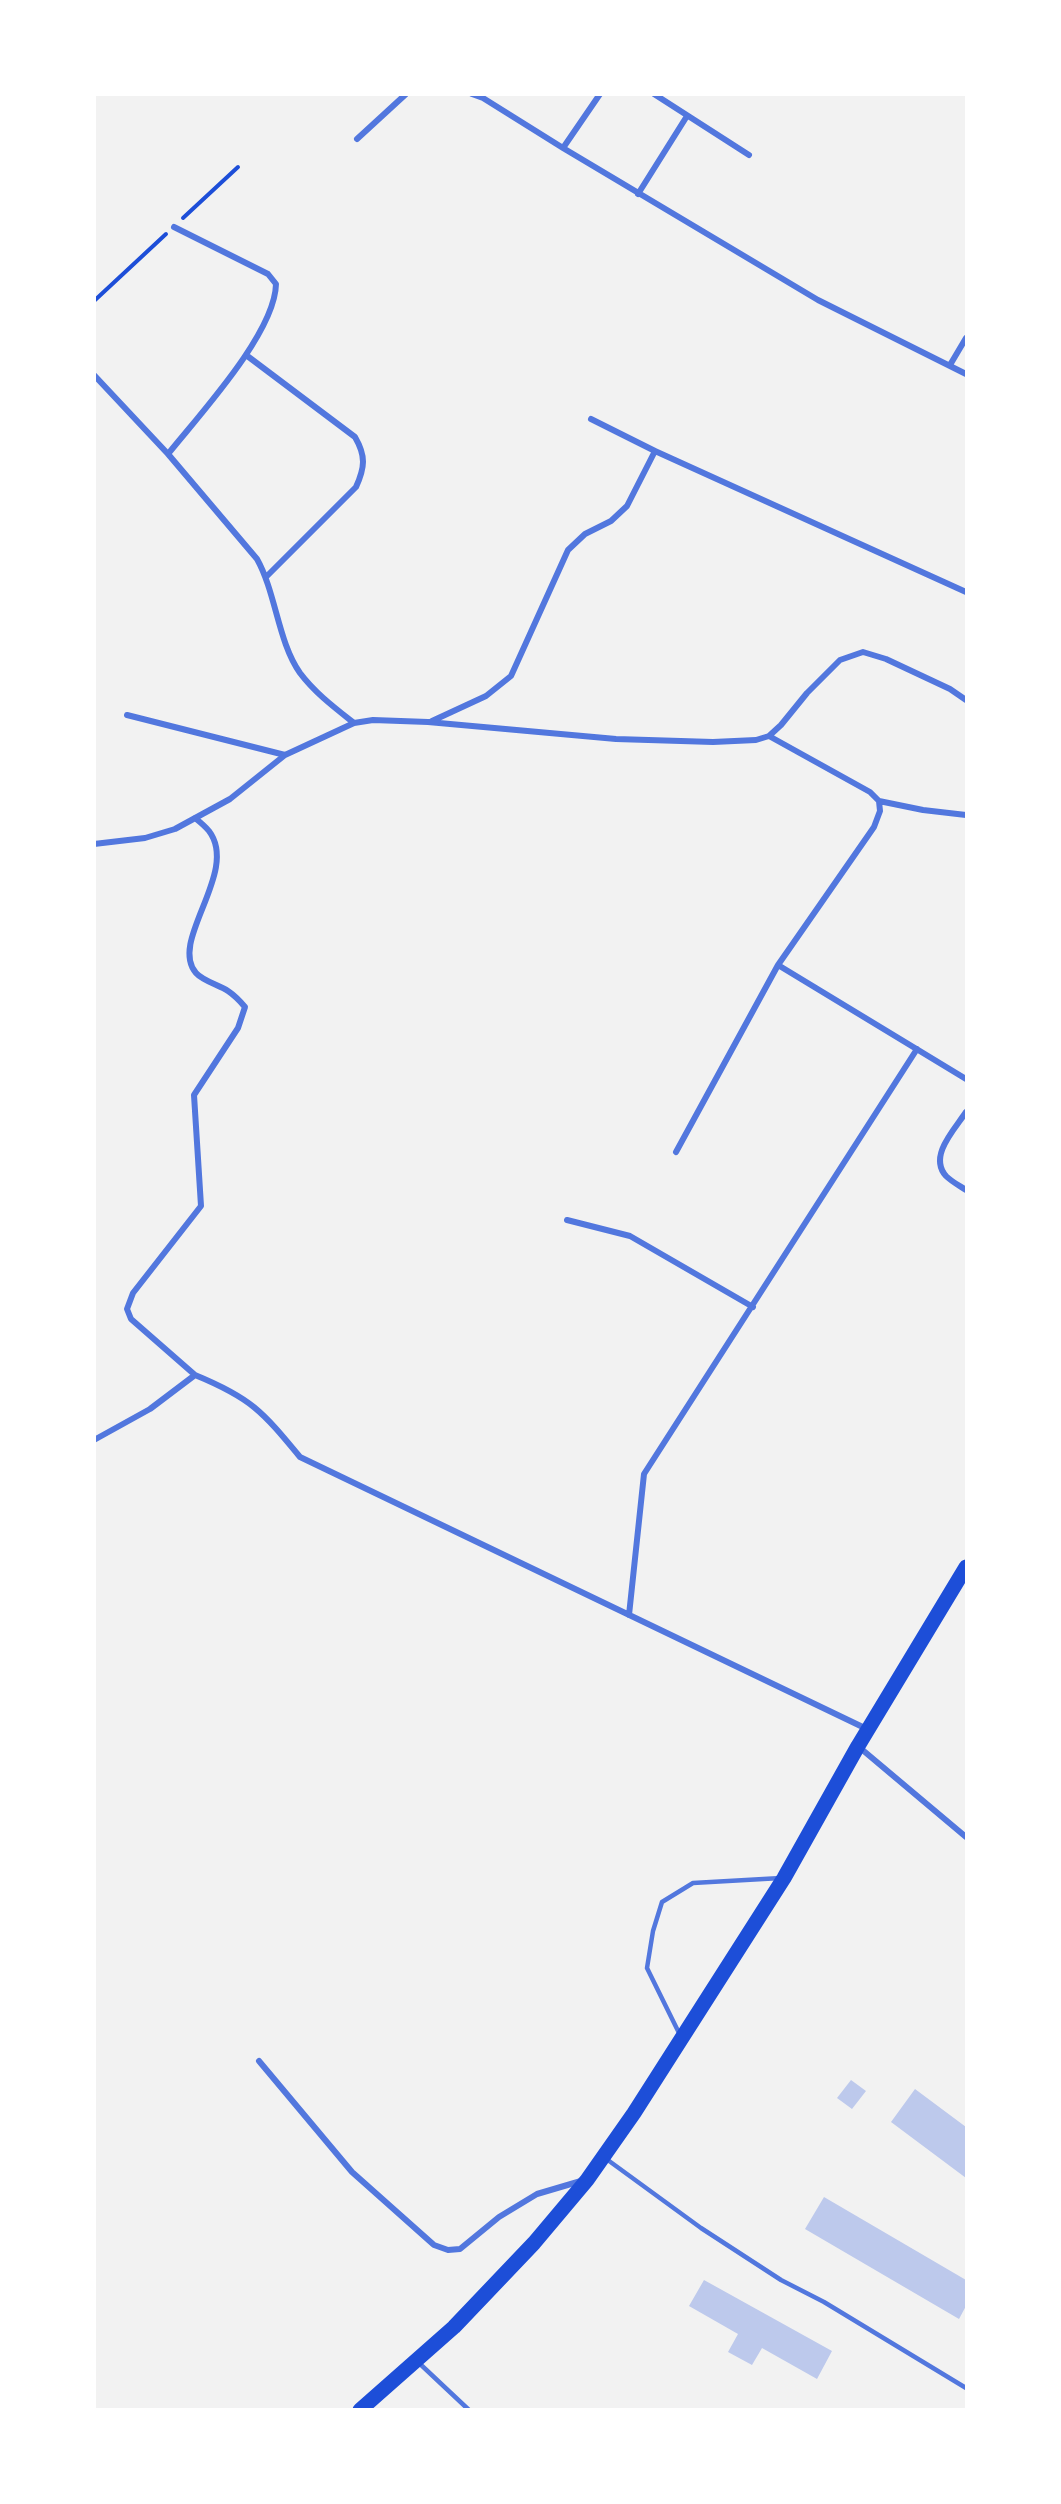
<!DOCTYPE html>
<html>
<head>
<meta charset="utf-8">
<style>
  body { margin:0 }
  #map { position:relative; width:1061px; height:2504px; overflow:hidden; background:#f2f2f2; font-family:"Archivo Narrow",sans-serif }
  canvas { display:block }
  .frame { position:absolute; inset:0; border:96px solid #fff; pointer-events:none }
</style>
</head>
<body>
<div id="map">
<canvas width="1061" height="2504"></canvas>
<div class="frame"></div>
</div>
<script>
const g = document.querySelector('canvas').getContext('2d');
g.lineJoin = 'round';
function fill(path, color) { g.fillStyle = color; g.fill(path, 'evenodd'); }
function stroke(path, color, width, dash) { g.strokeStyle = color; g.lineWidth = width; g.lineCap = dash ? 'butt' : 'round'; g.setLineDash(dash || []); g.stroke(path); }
fill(new Path2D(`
  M 851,2080 L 866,2091 L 852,2109 L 837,2098 Z
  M 915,2089 L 966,2127 L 966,2178 L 891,2122 Z
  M 824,2197 L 966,2280 L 966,2306 L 959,2319 L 805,2229 Z
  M 704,2280 L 832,2351 L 817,2379 L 762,2348 L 752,2365 L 728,2352 L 738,2334 L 689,2306 Z`), '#bdc9ec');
stroke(new Path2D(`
  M 183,218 L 238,167
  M 94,301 L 166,234`), '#1d4ed8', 4);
stroke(new Path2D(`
  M 680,2035 L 647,1968 L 653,1931 L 662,1902 L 693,1883 L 781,1878
  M 605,2158 L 701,2228 L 781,2280 L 824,2302 L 966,2388
  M 419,2363 L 469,2410`), '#5277de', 4.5);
stroke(new Path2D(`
  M 472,94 L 483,98 L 563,148 L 818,300 L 966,374
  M 654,94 L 749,155
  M 357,139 L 406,94
  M 563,148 L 600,94
  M 638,194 L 687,116
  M 246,355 L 355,437 C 366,456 365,467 356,487 L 267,576
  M 950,365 L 966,338
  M 94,375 L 168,454 L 257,559 C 276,593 278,642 300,673 C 315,693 335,708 354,723
  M 591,419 L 655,451 L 966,592
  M 168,454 C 200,414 275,333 276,284 L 268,274 L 174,227
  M 127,715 L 285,755
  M 432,721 L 486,696 L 511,676 L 568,550 L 585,534 L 611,521 L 627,506 L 655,451
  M 879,801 L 923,810 L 966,815
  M 94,844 L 145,838 L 175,829 L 230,799 L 285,755 L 354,723 L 373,720 L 428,722 L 616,739 L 713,742 L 756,740 L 769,736 L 781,725 L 807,693 L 840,660 L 863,652 L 886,659 L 950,689 L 966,700
  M 778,965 L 966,1079
  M 966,1112 C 955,1129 928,1156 946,1176 C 952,1182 960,1186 966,1190
  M 676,1152 L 778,965 L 874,827 L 880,811 L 879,801 L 870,792 L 769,736
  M 567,1220 L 630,1236 L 753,1307
  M 195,1375 L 131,1319 L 127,1309 L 133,1293 L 201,1206 L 194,1095 L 238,1028 L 245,1007 C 240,1001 234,995 228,991 C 219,985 203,981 196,973 C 168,941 240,872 209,831 C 205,826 200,822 195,818
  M 94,1440 L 150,1409 L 195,1375 C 251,1398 262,1411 300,1457 L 869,1730
  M 629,1615 L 644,1474 L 917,1049
  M 859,1747 L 966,1837
  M 259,2061 L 352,2172 L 434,2245 L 448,2250 L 460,2249 L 499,2217 L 537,2194 L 581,2181`), '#5277de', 6);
stroke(new Path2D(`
  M 360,2410 L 454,2327 L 534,2243 L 587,2180 L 634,2113 L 784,1878 L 858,1746 L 966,1567`), '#1d4ed8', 15);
</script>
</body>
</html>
